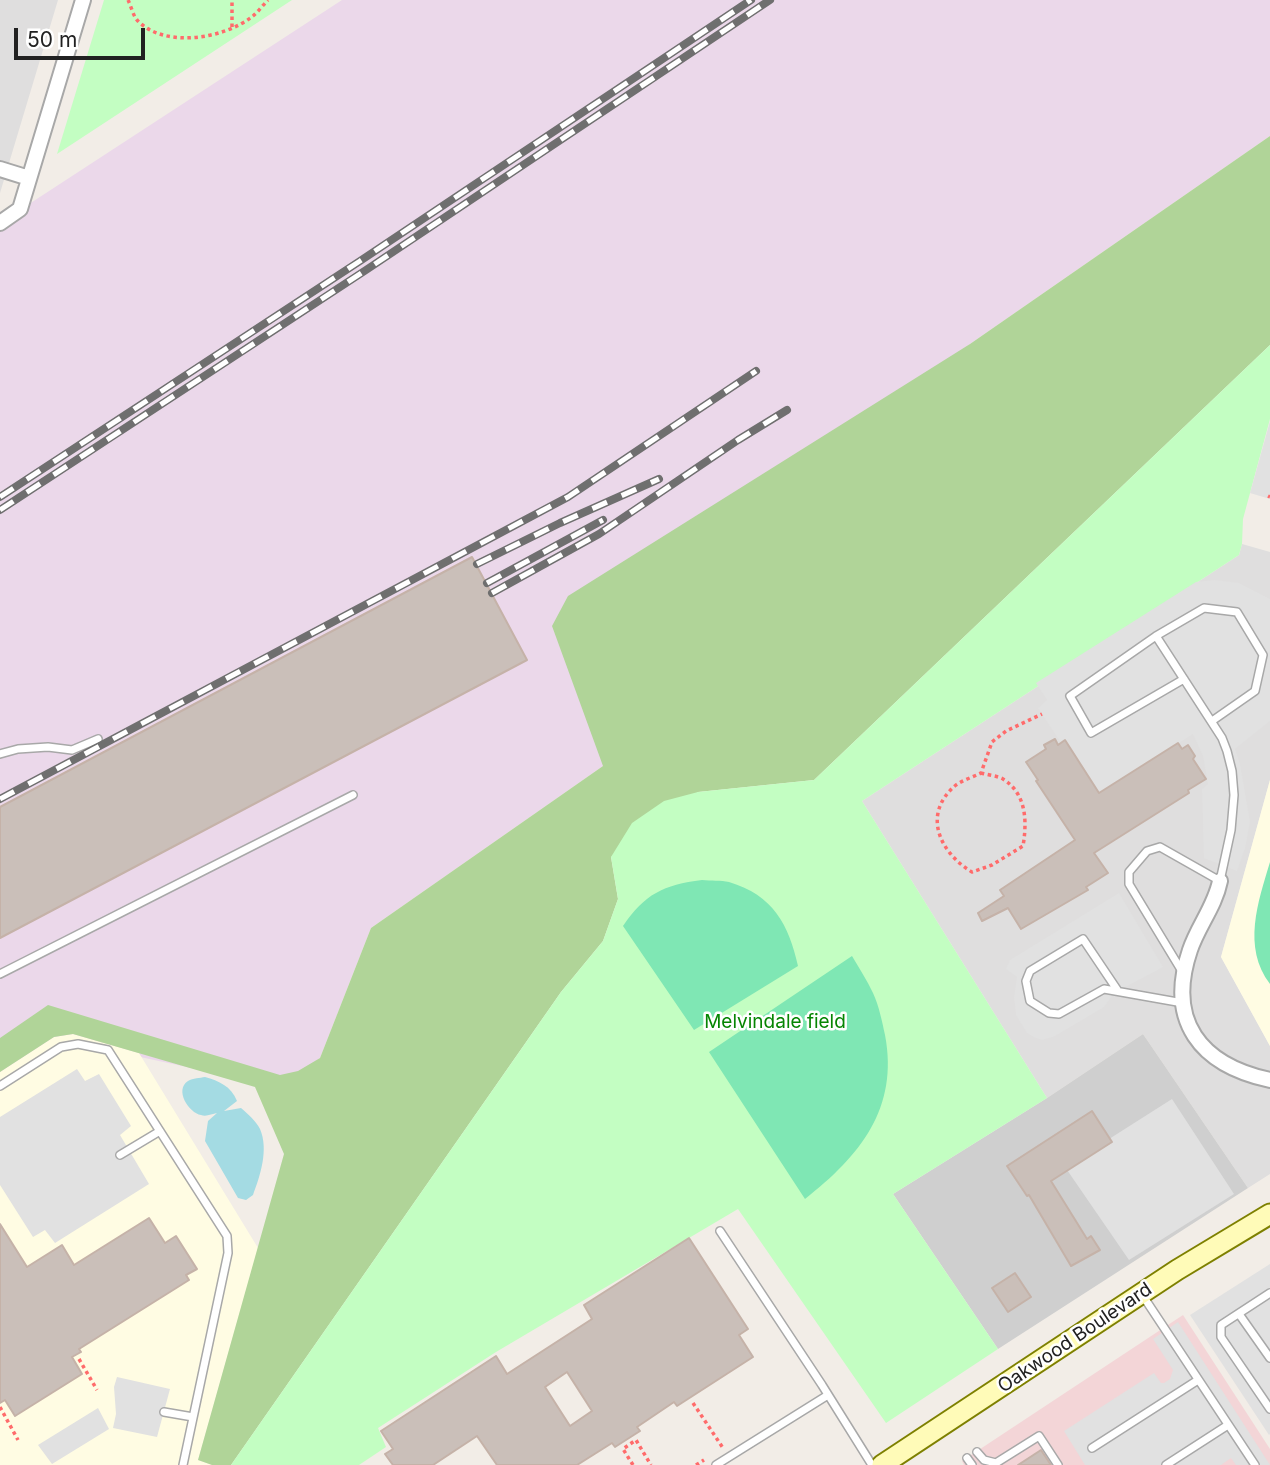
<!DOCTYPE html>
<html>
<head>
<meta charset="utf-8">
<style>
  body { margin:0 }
  #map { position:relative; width:1270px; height:1465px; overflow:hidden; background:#f2ede7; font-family:Inter,sans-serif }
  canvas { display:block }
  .scale { position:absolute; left:14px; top:28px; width:131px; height:32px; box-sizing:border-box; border:4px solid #212121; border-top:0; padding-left:9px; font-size:21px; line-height:24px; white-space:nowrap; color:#212121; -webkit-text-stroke:5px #fff; paint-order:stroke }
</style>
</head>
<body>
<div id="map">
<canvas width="1270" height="1465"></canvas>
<div class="scale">50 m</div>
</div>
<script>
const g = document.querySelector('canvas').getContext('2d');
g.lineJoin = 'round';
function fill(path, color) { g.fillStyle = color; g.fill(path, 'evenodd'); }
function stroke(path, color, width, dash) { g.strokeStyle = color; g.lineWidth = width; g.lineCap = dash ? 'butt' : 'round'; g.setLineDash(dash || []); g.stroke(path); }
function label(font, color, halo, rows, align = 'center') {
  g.font = font + ' Inter,sans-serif'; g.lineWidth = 5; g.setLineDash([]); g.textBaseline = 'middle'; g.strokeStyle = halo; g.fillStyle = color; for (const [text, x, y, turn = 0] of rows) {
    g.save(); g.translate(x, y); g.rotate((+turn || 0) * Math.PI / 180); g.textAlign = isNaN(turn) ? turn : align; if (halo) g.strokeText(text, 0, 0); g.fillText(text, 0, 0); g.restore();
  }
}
fill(new Path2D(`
  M 0,0 L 58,0 L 0,193 Z
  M 1242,544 L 1270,552 L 1270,780 L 1221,957 L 1270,1046 L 1270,1174 L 1248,1188 L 1143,1034 L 1047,1098 L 862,801 L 1239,555 Z`), '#dfdede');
fill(new Path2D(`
  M 1183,1315 L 1270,1449 L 1270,1465 L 964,1465 L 962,1461 Z`), '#f3d5d7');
fill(new Path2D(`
  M 342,0 L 1270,0 L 1270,136 L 970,344 L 603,766 L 371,928 L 320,1058 L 279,1087 L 108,1050 L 0,1086 L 0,223 Z`), '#ebd8ea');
fill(new Path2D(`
  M 1270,780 L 1270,1046 L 1221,957 Z
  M 73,1034 L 139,1053 L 258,1248 L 198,1460 L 212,1465 L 0,1465 L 0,1072 L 54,1037 Z`), '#fffce3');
fill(new Path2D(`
  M 1143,1034 L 1248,1188 L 998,1349 L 893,1194 L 1047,1098 Z`), '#cfcfcf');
fill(new Path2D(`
  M 1270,136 L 1270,345 L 814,780 L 698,792 L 611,857 L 618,899 L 603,941 L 561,992 L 231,1465 L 212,1465 L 198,1460 L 284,1154 L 255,1087 L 73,1034 L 54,1037 L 0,1072 L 0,1038 L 48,1005 L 280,1075 L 298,1071 L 320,1058 L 371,928 L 603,766 L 552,626 L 568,596 L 970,344 Z`), '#b0d498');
fill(new Path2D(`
  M 104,0 L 292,0 L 57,154 Z
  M 1270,345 L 1270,419 L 1243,519 L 1242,544 L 1239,555 L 862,801 L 1047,1098 L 893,1194 L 998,1349 L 886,1423 L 738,1209 L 496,1352 L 378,1428 L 386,1447 L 359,1465 L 231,1465 L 561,992 L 603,941 L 618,899 L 611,857 L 632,823 L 664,801 L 698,792 L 814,780 Z`), '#c3fec2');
fill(new Path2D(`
  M 1270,862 L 1270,984 C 1242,947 1258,902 1270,862 Z
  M 702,880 C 711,881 721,880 729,882 C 773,895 789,925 798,966 L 694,1030 L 623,926 C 645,894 663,885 702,880 Z
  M 852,956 C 859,968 867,980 873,993 C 879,1006 882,1021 885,1035 C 899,1108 860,1156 805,1199 L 709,1052 Z`), '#7fe7b4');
fill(new Path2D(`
  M 1270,421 L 1270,499 L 1250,493 Z
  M 1215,580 L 1239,583 L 1270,599 L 1270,721 L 1235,749 L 1240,764 L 1250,822 L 1245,848 L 1237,871 L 1204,858 L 1202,789 L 1208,784 L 1203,756 L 1193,734 L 1099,793 L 1065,740 L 1061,743 L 1038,708 L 1047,700 L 1036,683 L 1196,582 Z
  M 1119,893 L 1163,967 L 1114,993 L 1104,1007 L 1055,1036 L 1042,1040 L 1034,1037 L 1027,1033 L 1016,1015 L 1014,998 L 1017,977 L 1006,969 L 1010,960 Z
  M 77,1069 L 85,1081 L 99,1074 L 131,1126 L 120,1135 L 149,1184 L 55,1243 L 45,1230 L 33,1237 L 0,1185 L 0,1117 Z
  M 1172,1099 L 1234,1194 L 1129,1260 L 1065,1167 Z
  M 1270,1264 L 1270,1434 L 1269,1435 L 1190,1315 Z
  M 1178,1322 L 1270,1465 L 1236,1465 L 1231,1458 L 1221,1465 L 1085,1465 L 1064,1431 L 1154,1373 L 1161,1383 L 1164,1383 L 1170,1379 L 1173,1370 L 1153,1339 Z
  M 117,1377 L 170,1389 L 157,1437 L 113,1428 L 116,1414 L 114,1387 Z
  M 98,1408 L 109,1429 L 52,1464 L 38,1445 Z`), '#e1e1e1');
fill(new Path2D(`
  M 205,1077 C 219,1081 231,1086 237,1101 L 224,1111 L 241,1108 C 248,1114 256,1121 260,1129 C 269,1150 260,1176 253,1195 L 246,1200 L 238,1198 L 205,1141 L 208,1121 L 217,1113 C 212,1114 206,1117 201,1115 C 189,1113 174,1090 188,1081 C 193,1078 200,1078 205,1077 Z`), '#a4dbe3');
const building = new Path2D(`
  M 472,557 L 527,660 L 0,938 L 0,807 Z
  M 1055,739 L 1058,745 L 1065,740 L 1099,793 L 1178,743 L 1182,749 L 1188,745 L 1195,756 L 1193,759 L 1206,779 L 1188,790 L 1189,793 L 1094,853 L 1108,873 L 1086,887 L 1088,890 L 1021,929 L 1008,908 L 982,921 L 978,913 L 1004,896 L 1000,890 L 1075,840 L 1036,781 L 1038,780 L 1026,762 L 1046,749 L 1044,745 Z
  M 1092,1111 L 1112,1142 L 1051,1181 L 1087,1239 L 1091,1236 L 1100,1250 L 1071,1266 L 1029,1195 L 1027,1196 L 1007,1166 Z
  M 149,1218 L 165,1243 L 176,1236 L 197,1269 L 186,1275 L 189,1280 L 79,1349 L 81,1352 L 72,1357 L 82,1374 L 15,1416 L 5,1400 L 0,1403 L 0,1224 L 27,1267 L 62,1245 L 74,1265 Z
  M 689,1238 L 748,1329 L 739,1335 L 753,1357 L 677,1406 L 674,1402 L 637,1427 L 640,1431 L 615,1447 L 612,1443 L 577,1465 L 497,1465 L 477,1436 L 433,1465 L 393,1465 L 385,1454 L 393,1449 L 381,1431 L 496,1356 L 507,1374 L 592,1319 L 584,1305 ZM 567,1372 L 592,1411 L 570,1426 L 545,1387 Z
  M 1015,1273 L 1031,1297 L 1008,1312 L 992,1288 Z
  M 1041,1450 L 1051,1465 L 1018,1465 Z`);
fill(building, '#cabfb9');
stroke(building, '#c5b2a8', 2);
const service = new Path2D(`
  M 1156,636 L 1222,738 L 1227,751 L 1232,771 L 1234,795 L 1231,830 L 1220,881 L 1160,847 L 1147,851 L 1129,872 L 1129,884 L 1183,973
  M 1184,679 L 1091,733 L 1070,696 L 1156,636 L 1204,608 L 1237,612 L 1263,655 L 1255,691 L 1212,721
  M 0,754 L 18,749 L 48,747 L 72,750 L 98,739
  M 0,974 L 353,795
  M 1118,991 L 1083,939 L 1030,971 L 1026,981 L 1030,1001 L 1049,1013 L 1059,1014 L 1104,989 L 1183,1003
  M 0,1086 L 61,1047 L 78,1044 L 108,1050 L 227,1236 L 228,1253 L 183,1465
  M 120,1155 L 160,1131
  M 720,1231 L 822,1385 L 872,1465
  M 1270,1293 L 1221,1325 L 1221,1337 L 1270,1409
  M 1143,1296 L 1255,1465
  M 1239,1314 L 1270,1358
  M 164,1412 L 193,1417
  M 1092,1448 L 1198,1380
  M 977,1452 L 984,1460 L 996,1463 L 1039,1436 L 1058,1465
  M 967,1458 L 972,1465
  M 716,1465 L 828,1395
  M 1166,1465 L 1228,1425`);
const minor = new Path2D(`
  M 0,169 L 29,178
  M 0,223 L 20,209 L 83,0
  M 1220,881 C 1215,906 1198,926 1190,950 C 1166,1021 1200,1065 1270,1080`);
const secondary = new Path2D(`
  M 882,1465 L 1177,1270 L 1270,1214`);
stroke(service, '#a8a8a8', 10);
stroke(minor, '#a8a8a8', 18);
stroke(secondary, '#7e8000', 23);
stroke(new Path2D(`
  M 128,0 C 131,6 133,15 137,20 C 164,49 224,39 253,16 C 258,12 263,5 268,0
  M 232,27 L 232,0
  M 1268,496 L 1270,497
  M 981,773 C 988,775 998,776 1003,779 C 1027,794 1027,822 1023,846 L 992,865 L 972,872 C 940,853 921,814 956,785 C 963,780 973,777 981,773 L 992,742 L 1006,731 L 1042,714
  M 79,1359 L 97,1390
  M 693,1403 L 723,1448
  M 0,1407 L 18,1440
  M 633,1465 L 623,1449 L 636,1440 L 651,1465
  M 696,1465 L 704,1460`), '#ff6b6b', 3.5, [3.5, 3.5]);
stroke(service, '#fff', 7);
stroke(minor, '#fff', 14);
stroke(secondary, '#fffbb8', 19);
const rail = new Path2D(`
  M 0,497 L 360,261 L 751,0
  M 0,510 L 366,270 L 770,0
  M 477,564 L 560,523 L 659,479
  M 487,583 L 603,520
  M 492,593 L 599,534 L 738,440 L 787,410
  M 0,799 L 568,497 L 756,371`);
stroke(rail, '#6f6f6f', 8);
stroke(rail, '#fff', 5, [16]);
label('19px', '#068503', '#fff', [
  ["Melvindale field",775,1022]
]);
label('19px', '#212121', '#fff', [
  ["Oakwood Boulevard",1075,1338,-34]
]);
</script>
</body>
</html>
